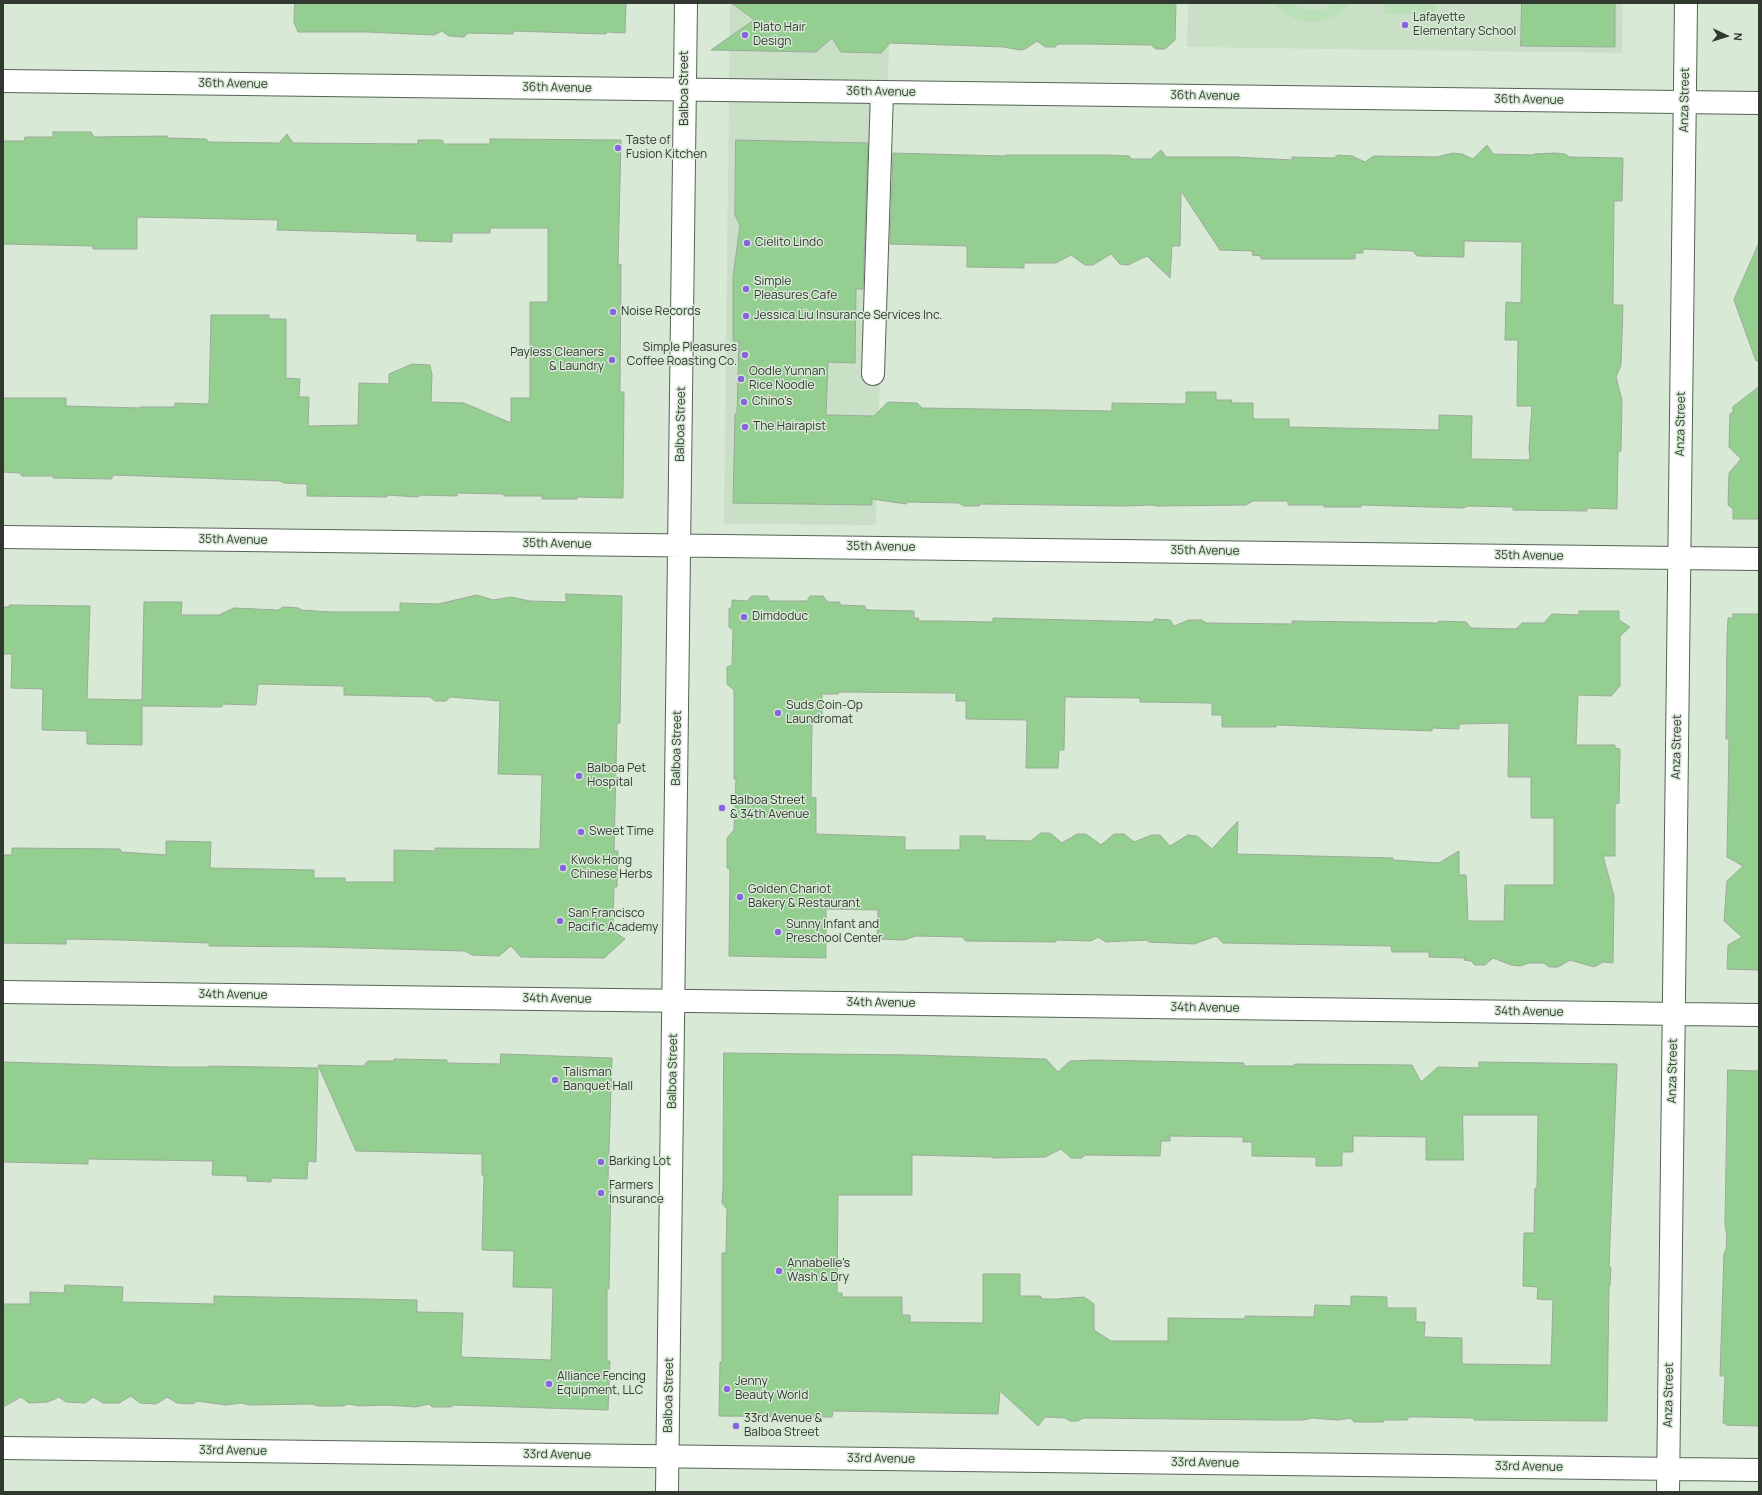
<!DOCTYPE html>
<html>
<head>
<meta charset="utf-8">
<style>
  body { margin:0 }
  #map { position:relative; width:1762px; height:1495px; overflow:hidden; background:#d8e9d6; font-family:Manrope,sans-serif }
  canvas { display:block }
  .frame { position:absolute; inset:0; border:4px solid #313830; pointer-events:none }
  .north { position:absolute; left:1706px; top:16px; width:40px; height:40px; -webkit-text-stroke:3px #d8e9d6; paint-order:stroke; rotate:94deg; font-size:11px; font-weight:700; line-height:16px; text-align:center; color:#313830 }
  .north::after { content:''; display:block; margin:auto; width:14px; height:18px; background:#313830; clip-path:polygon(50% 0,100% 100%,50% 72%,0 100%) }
</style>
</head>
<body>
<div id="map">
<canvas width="1762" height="1495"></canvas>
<div class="frame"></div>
<div class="north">N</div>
</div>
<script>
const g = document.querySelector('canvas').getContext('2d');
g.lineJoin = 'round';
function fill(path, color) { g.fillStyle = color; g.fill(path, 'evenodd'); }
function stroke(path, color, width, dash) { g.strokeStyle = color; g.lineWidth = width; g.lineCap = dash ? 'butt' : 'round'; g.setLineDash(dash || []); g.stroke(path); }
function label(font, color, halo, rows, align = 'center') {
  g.font = font + ' Manrope,sans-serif'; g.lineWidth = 3; g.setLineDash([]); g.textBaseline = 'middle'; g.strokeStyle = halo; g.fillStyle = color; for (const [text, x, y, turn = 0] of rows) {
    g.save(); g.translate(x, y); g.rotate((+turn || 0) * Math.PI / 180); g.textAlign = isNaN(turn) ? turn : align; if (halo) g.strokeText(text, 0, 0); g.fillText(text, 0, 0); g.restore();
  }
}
fill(new Path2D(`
  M 730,3 L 890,3 L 876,525 L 724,524 Z
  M 1188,3 L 1623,3 L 1622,53 L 1187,47 Z`), '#c9e0c7');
fill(new Path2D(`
  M 1274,3 L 1291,3 L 1302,9 L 1311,10 L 1322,10 L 1334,3 L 1350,3 C 1332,29 1292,28 1274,3 Z
  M 1385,3 L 1436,3 L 1436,14 L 1385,14 Z`), '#bae0b7');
const building = new Path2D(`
  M 295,3 L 626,3 L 625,33 L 606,32 L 606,34 L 513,31 L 513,34 L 468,33 L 464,37 L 449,36 L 442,31 L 434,35 L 367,32 L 298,32 L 294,22 Z
  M 732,3 L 1176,3 L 1175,40 L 1165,49 L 1156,49 L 1151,45 L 1084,44 L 1058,44 L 1055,47 L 1045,47 L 1037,41 L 1025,49 L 1019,50 L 1004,47 L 890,43 L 881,53 L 841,52 L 832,38 L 816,52 L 711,50 L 754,20 Z
  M 1522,3 L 1615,3 L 1615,47 L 1521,46 Z
  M 53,132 L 91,132 L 94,137 L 167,136 L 168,138 L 206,139 L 209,142 L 279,143 L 287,134 L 293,143 L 418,144 L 418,140 L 442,140 L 444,144 L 490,144 L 490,139 L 621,140 L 618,265 L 621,264 L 620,392 L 624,392 L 623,498 L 577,497 L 577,499 L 542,499 L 542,496 L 504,496 L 504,494 L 457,493 L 457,496 L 422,495 L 417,497 L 387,495 L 387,497 L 307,496 L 307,484 L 284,483 L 280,481 L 114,475 L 111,479 L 53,478 L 53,476 L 22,476 L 20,473 L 3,472 L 3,398 L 66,398 L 66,406 L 140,408 L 140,407 L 175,407 L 175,403 L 209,404 L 211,315 L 269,315 L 269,319 L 286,319 L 286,378 L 300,379 L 299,397 L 309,397 L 308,426 L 358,425 L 359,383 L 389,384 L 389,374 L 412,364 L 430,365 L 432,375 L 431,402 L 464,403 L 511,423 L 511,398 L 530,398 L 530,302 L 548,302 L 548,228 L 490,228 L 490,233 L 452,233 L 452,242 L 417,241 L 417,234 L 277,230 L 278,220 L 137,217 L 137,249 L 93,249 L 93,246 L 3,244 L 3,141 L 24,141 L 25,137 L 53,137 Z
  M 736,140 L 868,143 L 863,289 L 856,289 L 855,363 L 828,362 L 826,415 L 874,416 L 888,402 L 917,403 L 922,408 L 1112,411 L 1112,403 L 1186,404 L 1186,392 L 1216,392 L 1216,400 L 1232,400 L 1231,403 L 1253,403 L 1253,419 L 1289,419 L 1289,427 L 1439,430 L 1439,415 L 1472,416 L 1471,459 L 1530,460 L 1529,448 L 1532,406 L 1517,406 L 1518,340 L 1505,340 L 1506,302 L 1521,303 L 1522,242 L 1464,241 L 1464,257 L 1417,256 L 1413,251 L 1363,249 L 1363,253 L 1355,253 L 1355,259 L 1261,259 L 1261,256 L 1252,255 L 1253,251 L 1220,250 L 1181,191 L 1180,246 L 1172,246 L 1170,278 L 1147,256 L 1128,265 L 1120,264 L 1111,254 L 1093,265 L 1085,265 L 1071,255 L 1056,263 L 1024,263 L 1024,268 L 967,267 L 967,246 L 890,244 L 893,153 L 1004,156 L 1006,155 L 1107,155 L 1129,156 L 1132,159 L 1151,159 L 1161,150 L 1166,157 L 1236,157 L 1292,160 L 1292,157 L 1334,158 L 1338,155 L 1352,156 L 1365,162 L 1374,156 L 1437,157 L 1453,153 L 1462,154 L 1473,159 L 1487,145 L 1493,154 L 1532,155 L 1534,154 L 1555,153 L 1565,154 L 1569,157 L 1623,158 L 1622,201 L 1614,201 L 1613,305 L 1623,305 L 1621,365 L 1616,377 L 1622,400 L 1621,451 L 1618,451 L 1617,509 L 1587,508 L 1587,511 L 1513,510 L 1513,507 L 1467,506 L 1464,508 L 1361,505 L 1361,507 L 1324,507 L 1324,505 L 1288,505 L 1288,501 L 1253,501 L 1246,505 L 1157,506 L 1151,505 L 1124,506 L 981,504 L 979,506 L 964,506 L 959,503 L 908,502 L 906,504 L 872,499 L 872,505 L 733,503 L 735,414 L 737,414 L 739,341 L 733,341 L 733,277 L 740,225 L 735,215 Z
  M 1759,243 L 1759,360 L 1756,361 L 1734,300 Z
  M 1759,387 L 1759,519 L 1733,519 L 1733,509 L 1728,505 L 1729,473 L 1741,459 L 1729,447 L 1730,414 L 1733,412 L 1733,407 Z
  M 566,594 L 622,596 L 620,723 L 617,723 L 614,851 L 618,851 L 617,887 L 614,887 L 613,931 L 625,939 L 604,958 L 521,957 L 511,946 L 499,956 L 472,955 L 465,951 L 320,947 L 209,946 L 209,943 L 120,940 L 66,939 L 66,944 L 3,943 L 3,855 L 12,855 L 12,848 L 120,849 L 121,852 L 166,855 L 166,841 L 211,842 L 210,868 L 314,870 L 314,878 L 345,878 L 345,882 L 394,882 L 394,850 L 435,851 L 435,848 L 540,849 L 542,775 L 498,774 L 500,701 L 450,697 L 446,701 L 435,701 L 430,697 L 344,695 L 344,686 L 258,684 L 256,705 L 222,704 L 222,707 L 142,706 L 142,745 L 87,744 L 87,731 L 42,730 L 43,689 L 11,688 L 12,654 L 3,654 L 3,607 L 10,607 L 9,605 L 90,606 L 87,699 L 142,700 L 144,602 L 182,602 L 181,615 L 219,615 L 234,608 L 278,610 L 283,607 L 299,608 L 301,610 L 331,612 L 400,612 L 400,603 L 438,604 L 477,595 L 493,600 L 511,597 L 530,601 L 566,602 Z
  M 752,596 L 767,596 L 770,601 L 807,601 L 810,596 L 823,596 L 828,602 L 840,602 L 840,605 L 865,606 L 865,609 L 870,610 L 914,611 L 914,618 L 919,618 L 918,621 L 944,621 L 993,622 L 993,618 L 1152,622 L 1155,619 L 1170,620 L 1174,626 L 1189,620 L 1202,620 L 1206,623 L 1292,624 L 1292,621 L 1438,623 L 1439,621 L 1466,622 L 1471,628 L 1516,629 L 1522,623 L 1544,623 L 1552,614 L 1579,615 L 1579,611 L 1619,611 L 1619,620 L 1630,627 L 1620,636 L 1620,686 L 1611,696 L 1578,695 L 1576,745 L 1615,745 L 1615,748 L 1620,749 L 1619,803 L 1615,804 L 1615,856 L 1603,856 L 1614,896 L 1613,963 L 1603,962 L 1594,967 L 1570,960 L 1558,967 L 1549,967 L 1544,963 L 1529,963 L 1520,966 L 1511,965 L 1493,958 L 1485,965 L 1475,965 L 1471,961 L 1464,960 L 1465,958 L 1429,957 L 1429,952 L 1392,952 L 1391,946 L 1223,943 L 1216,936 L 1194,944 L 1149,942 L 1146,940 L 1106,942 L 1098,937 L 1091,941 L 1056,940 L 1056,942 L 966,941 L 962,937 L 916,936 L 904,940 L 877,939 L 878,910 L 826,909 L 826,958 L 729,956 L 730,869 L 727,868 L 727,838 L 734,830 L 736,779 L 734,779 L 734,690 L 727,684 L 727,667 L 732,665 L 733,630 L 729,627 L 729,609 L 732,607 L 732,600 L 747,601 ZM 838,692 L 956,693 L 956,701 L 966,701 L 966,719 L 1027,720 L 1026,768 L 1058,768 L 1059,750 L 1064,750 L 1065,697 L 1140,698 L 1140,702 L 1212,703 L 1212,715 L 1222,715 L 1222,727 L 1276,727 L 1276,725 L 1432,731 L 1432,728 L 1459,729 L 1459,724 L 1509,723 L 1508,777 L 1531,777 L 1531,818 L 1554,818 L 1554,885 L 1505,885 L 1504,921 L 1468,921 L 1466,875 L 1459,875 L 1459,851 L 1439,863 L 1393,860 L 1393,858 L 1237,854 L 1238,821 L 1212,849 L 1197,836 L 1188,835 L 1170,846 L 1160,835 L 1152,835 L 1134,842 L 1124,834 L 1114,834 L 1101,845 L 1086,834 L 1077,834 L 1062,843 L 1050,833 L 1041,833 L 1031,841 L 985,840 L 985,836 L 960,836 L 960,850 L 905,850 L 905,837 L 816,834 L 816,798 L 811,797 L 812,722 L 822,722 L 822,694 L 838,694 Z
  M 1733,614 L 1759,614 L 1759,970 L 1727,969 L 1728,945 L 1742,937 L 1724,921 L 1727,881 L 1743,866 L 1727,857 L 1729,739 L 1726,739 L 1727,638 L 1728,618 L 1733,618 Z
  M 724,1053 L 913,1055 L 1046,1059 L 1058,1072 L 1070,1061 L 1096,1060 L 1244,1063 L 1244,1066 L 1293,1066 L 1295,1064 L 1412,1065 L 1421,1082 L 1438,1067 L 1479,1068 L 1479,1062 L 1617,1064 L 1609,1267 L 1611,1268 L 1610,1286 L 1609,1286 L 1607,1421 L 1474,1420 L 1474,1418 L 1423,1417 L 1409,1417 L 1407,1420 L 1384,1420 L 1383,1422 L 1354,1422 L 1351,1418 L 1338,1420 L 1312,1418 L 1304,1420 L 1276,1420 L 1083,1418 L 1078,1421 L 1070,1421 L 1065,1418 L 1045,1417 L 1038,1426 L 1000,1391 L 998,1414 L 833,1411 L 832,1417 L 719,1416 L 720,1362 L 722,1362 L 722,1253 L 726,1253 L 727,1209 L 722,1203 L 723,1188 ZM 1463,1115 L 1538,1115 L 1537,1189 L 1535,1188 L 1534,1233 L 1524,1233 L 1523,1286 L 1538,1287 L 1537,1299 L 1553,1300 L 1551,1365 L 1462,1364 L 1462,1338 L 1424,1337 L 1425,1322 L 1416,1322 L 1416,1308 L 1387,1308 L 1387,1297 L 1351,1296 L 1351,1306 L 1315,1305 L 1314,1317 L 1245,1316 L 1245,1319 L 1168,1318 L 1168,1341 L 1111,1341 L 1094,1330 L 1094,1304 L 1084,1297 L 1057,1299 L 1043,1299 L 1040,1296 L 1020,1296 L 1020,1274 L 983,1274 L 983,1323 L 910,1322 L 910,1315 L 902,1315 L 902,1297 L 842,1297 L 842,1293 L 837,1293 L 838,1195 L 912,1195 L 912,1155 L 992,1157 L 992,1158 L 1045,1157 L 1061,1149 L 1071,1158 L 1082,1158 L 1085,1155 L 1160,1156 L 1161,1141 L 1170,1141 L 1170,1136 L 1243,1137 L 1243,1142 L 1252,1142 L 1252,1156 L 1316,1157 L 1316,1166 L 1342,1166 L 1342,1152 L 1353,1152 L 1353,1136 L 1426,1137 L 1426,1160 L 1463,1160 Z
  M 501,1054 L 612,1058 L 608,1179 L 611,1179 L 609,1289 L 607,1289 L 607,1361 L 610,1361 L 608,1410 L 454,1405 L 451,1407 L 432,1407 L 429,1404 L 415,1407 L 386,1405 L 359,1406 L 349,1404 L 342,1406 L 318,1406 L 312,1404 L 250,1405 L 241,1403 L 226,1405 L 197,1401 L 193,1404 L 177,1403 L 167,1397 L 156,1404 L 140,1403 L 131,1396 L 119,1403 L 103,1403 L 93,1397 L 85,1403 L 66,1402 L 59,1397 L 48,1402 L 29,1403 L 21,1397 L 3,1407 L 3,1304 L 30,1304 L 30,1292 L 64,1293 L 65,1285 L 123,1287 L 122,1302 L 214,1304 L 214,1296 L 417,1300 L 417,1312 L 463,1313 L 461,1357 L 551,1360 L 553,1288 L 513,1287 L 514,1251 L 482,1250 L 484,1175 L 482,1175 L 482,1154 L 356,1151 L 318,1065 L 363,1066 L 368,1061 L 394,1061 L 394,1059 L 447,1060 L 447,1063 L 500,1064 Z
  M 3,1062 L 171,1067 L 209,1067 L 209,1066 L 318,1068 L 316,1162 L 308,1161 L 307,1179 L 271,1178 L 271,1182 L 247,1181 L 247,1176 L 212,1175 L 213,1161 L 88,1159 L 88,1164 L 3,1162 Z
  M 1728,1070 L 1759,1071 L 1759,1426 L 1726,1425 L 1726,1423 L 1723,1423 L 1725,1376 L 1720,1376 L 1724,1253 L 1726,1250 L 1727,1236 L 1725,1225 Z`);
fill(building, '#95ce91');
stroke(building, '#9aab99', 1);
const minor = new Path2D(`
  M 3,81 L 1759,103
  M 873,374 L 882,92
  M 3,537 L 1759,559
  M 3,992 L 1759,1015
  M 3,1448 L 1759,1470
  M 667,1492 L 686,3
  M 1668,1492 L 1686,3`);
stroke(minor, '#556454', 24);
stroke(minor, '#fff', 22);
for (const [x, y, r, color] of [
  [1405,25,4,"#8664df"],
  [745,35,4,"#8664df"],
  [618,148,4,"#8664df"],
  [747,243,4,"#8664df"],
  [746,289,4,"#8664df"],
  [613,312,4,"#8664df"],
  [746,316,4,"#8664df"],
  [745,355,4,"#8664df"],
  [612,360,4,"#8664df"],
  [741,379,4,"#8664df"],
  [744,402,4,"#8664df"],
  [745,427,4,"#8664df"],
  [744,617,4,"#8664df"],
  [778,713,4,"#8664df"],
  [579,776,4,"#8664df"],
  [722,808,4,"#8664df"],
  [581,832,4,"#8664df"],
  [563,868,4,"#8664df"],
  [740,897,4,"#8664df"],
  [560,921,4,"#8664df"],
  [778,932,4,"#8664df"],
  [555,1080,4,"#8664df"],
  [601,1162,4,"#8664df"],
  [601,1193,4,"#8664df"],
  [779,1271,4,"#8664df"],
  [549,1384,4,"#8664df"],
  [727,1389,4,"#8664df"],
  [736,1426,4,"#8664df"]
]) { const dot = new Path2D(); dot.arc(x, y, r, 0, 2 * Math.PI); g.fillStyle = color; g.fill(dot); stroke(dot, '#d8e9d6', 1.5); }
label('12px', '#313830', '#d8e9d6', [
  ["Lafayette",1413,18],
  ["Elementary School",1413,32],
  ["Plato Hair",753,28],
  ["Design",753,42],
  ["Taste of",626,141],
  ["Fusion Kitchen",626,155],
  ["Cielito Lindo",755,243],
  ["Simple",754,282],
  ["Pleasures Cafe",754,296],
  ["Noise Records",621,312],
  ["Jessica Liu Insurance Services Inc.",754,316],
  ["Simple Pleasures",737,348,"right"],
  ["Coffee Roasting Co.",737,362,"right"],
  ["Payless Cleaners",604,353,"right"],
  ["& Laundry",604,367,"right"],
  ["Oodle Yunnan",749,372],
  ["Rice Noodle",749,386],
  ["Chino's",752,402],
  ["The Hairapist",753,427],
  ["Dimdoduc",752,617],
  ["Suds Coin-Op",786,706],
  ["Laundromat",786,720],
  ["Balboa Pet",587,769],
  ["Hospital",587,783],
  ["Balboa Street",730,801],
  ["& 34th Avenue",730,815],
  ["Sweet Time",589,832],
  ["Kwok Hong",571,861],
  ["Chinese Herbs",571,875],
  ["Golden Chariot",748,890],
  ["Bakery & Restaurant",748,904],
  ["San Francisco",568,914],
  ["Pacific Academy",568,928],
  ["Sunny Infant and",786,925],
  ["Preschool Center",786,939],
  ["Talisman",563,1073],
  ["Banquet Hall",563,1087],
  ["Barking Lot",609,1162],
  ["Farmers",609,1186],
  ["Insurance",609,1200],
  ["Annabelle's",787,1264],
  ["Wash & Dry",787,1278],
  ["Alliance Fencing",557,1377],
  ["Equipment, LLC",557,1391],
  ["Jenny",735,1382],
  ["Beauty World",735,1396],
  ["33rd Avenue &",744,1419],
  ["Balboa Street",744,1433]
], 'left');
label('12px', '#313830', '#d8e9d6', [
  ["36th Avenue",233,84,1],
  ["36th Avenue",557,88,1],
  ["Balboa Street",685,88,-90],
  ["36th Avenue",881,92,1],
  ["36th Avenue",1205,96,1],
  ["36th Avenue",1529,100,1],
  ["Anza Street",1685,100,-89],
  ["Balboa Street",681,424,-89],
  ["Anza Street",1681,424,-89],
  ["35th Avenue",233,540,1],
  ["35th Avenue",557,544,1],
  ["35th Avenue",881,547,1],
  ["35th Avenue",1205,551,1],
  ["35th Avenue",1529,556,1],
  ["Anza Street",1677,747,-89],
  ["Balboa Street",677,748,-89],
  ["34th Avenue",233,995,1],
  ["34th Avenue",557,999,1],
  ["34th Avenue",881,1003,1],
  ["34th Avenue",1205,1008,1],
  ["34th Avenue",1529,1012,1],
  ["Balboa Street",673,1071,-89],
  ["Anza Street",1673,1071,-89],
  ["Balboa Street",669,1395,-89],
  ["Anza Street",1669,1395,-89],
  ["33rd Avenue",233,1451,1],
  ["33rd Avenue",557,1455,1],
  ["33rd Avenue",881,1459,1],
  ["33rd Avenue",1205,1463,1],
  ["33rd Avenue",1529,1467,1]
]);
</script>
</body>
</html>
